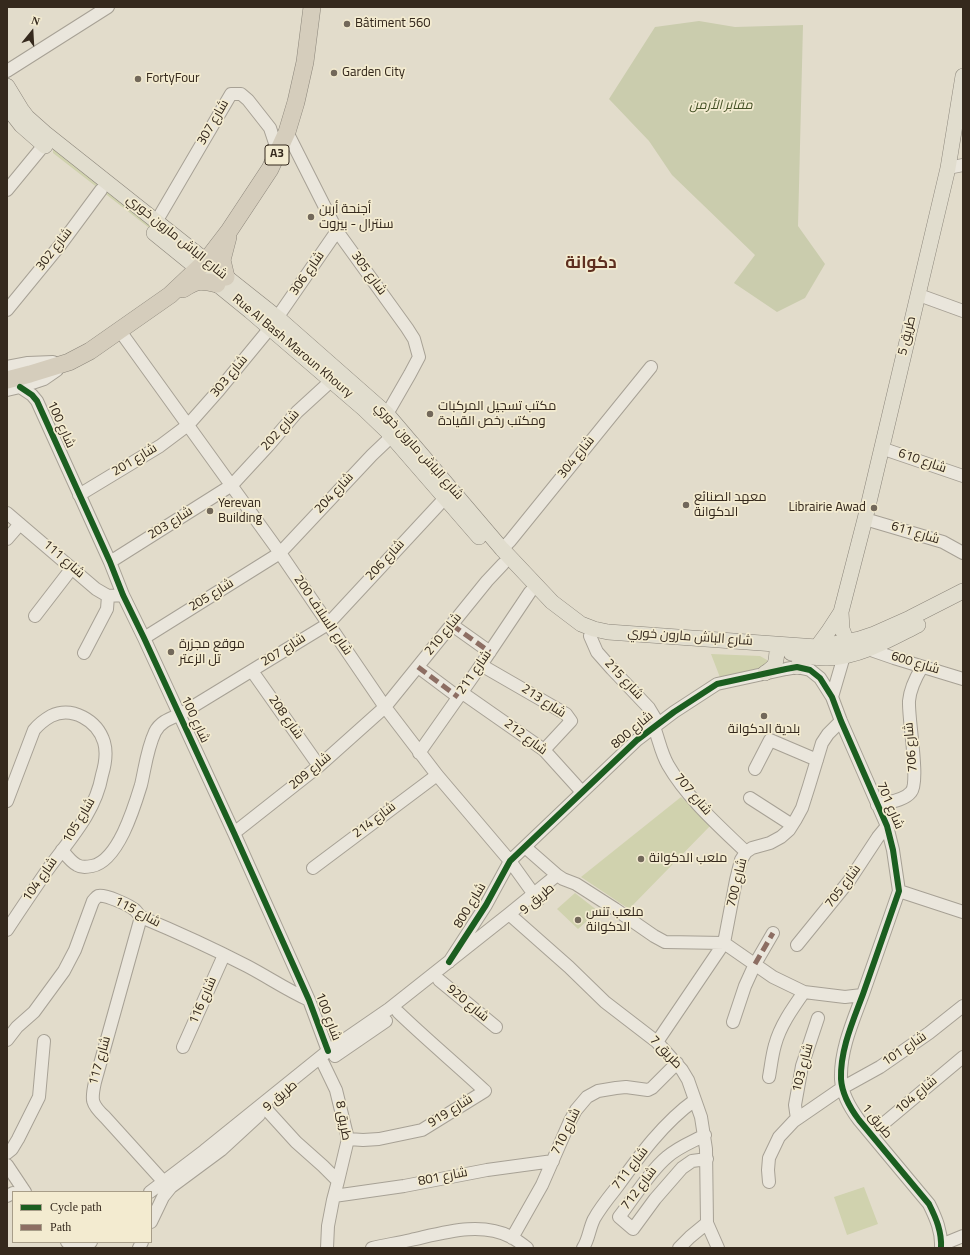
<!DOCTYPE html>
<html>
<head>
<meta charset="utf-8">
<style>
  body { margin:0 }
  #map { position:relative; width:970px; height:1255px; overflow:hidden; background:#e2dccb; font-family:Georgia,serif }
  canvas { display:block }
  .frame { position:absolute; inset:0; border:8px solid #35291d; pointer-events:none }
  .legend { position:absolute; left:12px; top:1191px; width:140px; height:52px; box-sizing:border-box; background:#f3ebd0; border:1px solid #a79d88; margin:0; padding:5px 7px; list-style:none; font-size:12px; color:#35291d }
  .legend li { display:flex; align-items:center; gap:8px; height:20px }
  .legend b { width:20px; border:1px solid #a79d88 }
  .north { position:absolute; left:12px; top:12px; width:40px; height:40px; -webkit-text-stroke:3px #f3ebd0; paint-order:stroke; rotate:18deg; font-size:11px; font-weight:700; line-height:16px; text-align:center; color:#35291d }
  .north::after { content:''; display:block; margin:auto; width:14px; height:18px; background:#35291d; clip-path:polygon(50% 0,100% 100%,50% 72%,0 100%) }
</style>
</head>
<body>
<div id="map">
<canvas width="970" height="1255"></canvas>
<div class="frame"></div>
<ul class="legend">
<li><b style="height:5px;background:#1b5e20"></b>Cycle path</li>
<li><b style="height:5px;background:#8d6e63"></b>Path</li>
</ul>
<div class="north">N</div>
</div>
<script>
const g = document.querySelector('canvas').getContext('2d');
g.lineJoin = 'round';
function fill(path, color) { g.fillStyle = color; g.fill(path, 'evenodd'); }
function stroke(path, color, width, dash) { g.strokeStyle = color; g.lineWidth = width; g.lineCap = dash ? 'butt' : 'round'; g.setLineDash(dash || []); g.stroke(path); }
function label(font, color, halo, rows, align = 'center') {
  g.font = font + ' Georgia,Cairo,serif'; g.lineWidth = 3.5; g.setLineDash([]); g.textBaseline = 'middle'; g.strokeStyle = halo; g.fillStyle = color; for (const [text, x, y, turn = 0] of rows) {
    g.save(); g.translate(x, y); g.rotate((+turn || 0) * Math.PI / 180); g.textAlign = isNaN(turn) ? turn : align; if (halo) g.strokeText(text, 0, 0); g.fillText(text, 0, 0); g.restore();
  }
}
fill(new Path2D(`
  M 53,146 L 190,254 L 157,234 L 53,153 Z
  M 711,654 L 760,656 L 767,660 L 767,664 L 762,669 L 721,680 Z
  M 681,797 L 711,825 L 629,909 L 581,877 Z
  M 575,893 L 598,911 L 578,929 L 557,909 Z
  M 864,1187 L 878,1224 L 847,1235 L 834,1197 Z`), '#d0d2ae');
fill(new Path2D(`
  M 699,21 L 735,27 L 803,25 L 798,226 L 825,264 L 805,298 L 777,312 L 734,283 L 755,255 L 672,175 L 649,141 L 609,99 L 655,27 Z`), '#caccad');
const minor = new Path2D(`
  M 7,71 L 108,7
  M 287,132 L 337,231 L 407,328 L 414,339 L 419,357 L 410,374 L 387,414
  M 948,168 L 963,165
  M 7,190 L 44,145
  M 156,222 L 231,94 L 241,94 L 248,100 L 270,128 L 278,152
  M 919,295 L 963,311
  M 7,310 L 61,244 L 101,190
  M 120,331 L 280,553 L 385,707 L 437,775 L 510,861 L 538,900
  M 7,367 L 28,363 L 53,362
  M 20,387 L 32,395 L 37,401 L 110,562 L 123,595 L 144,638 L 234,833 L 309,1000 L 328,1051
  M 7,390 L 20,387 L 44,379 L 57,370
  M 881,448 L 963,476
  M 79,495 L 160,446 L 188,425 L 219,390 L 270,328 L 337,231
  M 7,513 L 96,589 L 108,596 L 123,595
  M 865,519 L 943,542 L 963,553
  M 7,539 L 20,524
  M 502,549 L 510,541 L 651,367
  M 110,562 L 232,485 L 268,446 L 297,412 L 332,380
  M 35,616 L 72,568
  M 452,625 L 490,652
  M 590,636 L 597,652 L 612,669 L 649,708 L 658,723
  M 144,638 L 280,553 L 372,455 L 392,436
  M 868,649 L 894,658 L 963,679
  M 84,653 L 107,609 L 108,596
  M 481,665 L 566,714 L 571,721 L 544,750
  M 418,667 L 458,697
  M 252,671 L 319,766
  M 461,692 L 544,750 L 582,792
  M 832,697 L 844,656
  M 654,727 C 659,740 661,753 668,765 C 687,798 719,826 746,852
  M 419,753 L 481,665 L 530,592
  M 755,769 L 770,740 L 817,760
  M 750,798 L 792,825
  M 7,801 L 34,730 C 39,724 44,720 51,716 C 72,706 97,720 104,742 C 107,752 105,765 102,775 C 95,814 68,841 46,872 C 33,891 20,910 7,930
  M 877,805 C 888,802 904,801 911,792 C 920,782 908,719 909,701 C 910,689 916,677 922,667
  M 234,833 L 319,766 L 385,707 L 487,581 L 503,564
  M 525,847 L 557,875
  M 62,850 C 66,855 71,862 77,865 C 82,868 87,867 92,866 C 118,861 134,808 141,785 C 145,768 147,749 155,732 C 160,722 169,719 179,715 L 328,624 L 445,498
  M 313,868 L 437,775
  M 899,891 L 963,912
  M 509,914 L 569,967 L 605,1002 L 657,1042 L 682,1070 L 688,1080 L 701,1117 L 706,1149 L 707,1223 L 718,1248
  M 141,917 L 95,1082 C 91,1100 91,1104 105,1117 L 163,1181
  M 797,945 L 849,881 L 878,837 L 887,826
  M 449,962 L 486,905 L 510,861 L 637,740 L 674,712 L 717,684 L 786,669 L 797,667 L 810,670 L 820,678 L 832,697 L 841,721 L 887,826 L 893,850 L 899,891 C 887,925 875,960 863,994 C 853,1021 840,1050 841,1079 C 842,1094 850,1108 859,1120 L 929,1204 C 936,1218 942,1232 941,1248
  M 439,980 L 496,1027
  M 733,1022 L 745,986 L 755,964 L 773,933
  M 7,1040 L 17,1027 L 34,1012 L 64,971 L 75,950 L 93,901 C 95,899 96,897 98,896 C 105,894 129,905 135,910 C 137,912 139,915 141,917 C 177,932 212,948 247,966 C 268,977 287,990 309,1000
  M 657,1042 L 724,943 L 736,880 L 741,860 L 746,852 L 752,848 L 770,843 L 781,837 L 789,830 L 796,819 L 802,808 L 809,786 L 822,743 L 828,734 L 841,721
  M 183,1047 L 224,955
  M 335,1056 L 386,1021
  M 323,1063 L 336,1090 L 348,1139 L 338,1181 L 333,1200 L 328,1226 L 327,1248
  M 769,1077 C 771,1066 772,1055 775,1045 C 780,1026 792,1009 804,992
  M 266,1109 L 296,1142 L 323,1166 L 338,1181
  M 797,1119 L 795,1105 L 802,1066 L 818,1018
  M 871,1134 L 963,1057
  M 705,1135 C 692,1142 678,1147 667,1157 C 650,1171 633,1199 619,1217 L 633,1229 L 655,1199 L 682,1168 L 692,1161 L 707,1159
  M 348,1139 L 363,1140 L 379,1139 L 422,1130 L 485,1091 C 456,1064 426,1039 398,1012
  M 7,1153 L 12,1149 L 18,1139 L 39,1097 L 44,1041
  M 7,1165 L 25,1192
  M 769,1182 L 768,1170 L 769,1158 L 779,1137 L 794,1121 L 842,1088 L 880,1067 L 929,1033 L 963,1006
  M 150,1192 L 204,1151 L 328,1051 L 389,1009 L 509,914 L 557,875 L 563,879 L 576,884 L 615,909 L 654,936 L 665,942 L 724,943 L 773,977 L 804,992 L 845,997 L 862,995
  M 7,1196 L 13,1193
  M 334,1196 L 404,1186 L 487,1170 L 553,1161
  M 151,1222 L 163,1197 L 171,1187 L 221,1150 L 259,1115
  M 512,1238 L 542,1185 L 570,1121 L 576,1110 L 587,1097 L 598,1091 L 616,1088 L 626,1087 L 648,1090 L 652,1088 L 677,1063
  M 67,1242 C 76,1248 82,1248 91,1242
  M 941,1245 L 963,1236
  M 139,1248 L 142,1242
  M 372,1248 C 385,1245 398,1243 411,1240 C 443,1233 480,1221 511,1237 C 517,1240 522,1244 527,1248
  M 583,1248 C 589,1239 589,1229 594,1219 C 600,1208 609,1197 617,1187 C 640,1155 663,1123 695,1100
  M 679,1248 L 690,1237 L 707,1223`);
const major = new Path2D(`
  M 7,86 L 21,109 L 27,117 L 45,133 L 278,318 L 387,414 L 502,549 L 552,602 L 581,624 L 594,629 L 608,632 L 817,647 L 859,639 L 874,634 L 910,618 L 963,591
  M 7,107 L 21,125 L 45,146
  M 154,233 L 250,311 L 364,409 L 387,431 L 479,537
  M 850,650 L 842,629 L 841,612 L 865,519 L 948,168 L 963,76
  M 791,653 C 803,655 815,659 828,658 C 860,657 890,639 918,625
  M 797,667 L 817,647 L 828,632 L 841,612
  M 765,673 C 776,666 776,664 777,651`);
const highway = new Path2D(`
  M 226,277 L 222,260 L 228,237
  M 183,289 C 197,280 201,280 217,284
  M 7,380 L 30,374 L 69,362 L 90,351 L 170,295 L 206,261 L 229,231 L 270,169 L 287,132 L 296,102 L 305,62 L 312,7`);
stroke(minor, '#a7a195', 14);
stroke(major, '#8c867b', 16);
stroke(highway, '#8c867b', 18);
stroke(minor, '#eae6dc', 12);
stroke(major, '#e1ddce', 15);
stroke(highway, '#d5cdbc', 17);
stroke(new Path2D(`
  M 452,625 L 490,652
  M 418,667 L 458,697
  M 755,964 L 773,933`), '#8d6e63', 5, [10, 5]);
stroke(new Path2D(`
  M 20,387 L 32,395 L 37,401 L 110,562 L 123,595 L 144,638 L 234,833 L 309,1000 L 328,1051
  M 449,962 L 486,905 L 510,861 L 637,740 L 674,712 L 717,684 L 786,669 L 797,667 L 810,670 L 820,678 L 832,697 L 841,721 L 887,826 L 893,850 L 899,891 C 887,925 875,960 863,994 C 853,1021 840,1050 841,1079 C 842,1094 850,1108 859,1120 L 929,1204 C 936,1218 942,1232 941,1248`), '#1b5e20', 6);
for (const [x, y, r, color] of [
  [347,24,4,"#72685a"],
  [334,73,4,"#72685a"],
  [138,79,4,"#72685a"],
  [311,217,4,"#72685a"],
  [430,414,4,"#72685a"],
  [686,505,4,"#72685a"],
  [874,508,4,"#72685a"],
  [210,511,4,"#72685a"],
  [171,652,4,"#72685a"],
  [764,716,4,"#72685a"],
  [641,859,4,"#72685a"],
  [578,920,4,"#72685a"]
]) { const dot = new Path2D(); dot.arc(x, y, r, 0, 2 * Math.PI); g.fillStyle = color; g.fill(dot); stroke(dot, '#f3ebd0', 1.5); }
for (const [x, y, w] of [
  [277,155,24]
]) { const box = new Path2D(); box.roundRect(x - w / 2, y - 10, w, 20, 3); g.fillStyle = '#f3ebd0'; g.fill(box); stroke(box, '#35291d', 1); }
label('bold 12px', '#35291d', null, [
  ["A3",277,155]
]);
label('13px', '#35291d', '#f3ebd0', [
  ["Bâtiment 560",355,24],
  ["Garden City",342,73],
  ["FortyFour",146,79],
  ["أجنحة أربن",319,210],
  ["سنترال - بيروت",319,225],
  ["مكتب تسجيل المركبات",438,407],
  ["ومكتب رخص القيادة",438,422],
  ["معهد الصنائع",694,498],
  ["الدكوانة",694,513],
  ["Yerevan",218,504],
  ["Building",218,519],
  ["Librairie Awad",866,508,"right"],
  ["موقع مجزرة",179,645],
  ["تل الزعتر",179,660],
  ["بلدية الدكوانة",764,730,"center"],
  ["ملعب الدكوانة",649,859],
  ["ملعب تنس",586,913],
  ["الدكوانة",586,928]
], 'left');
label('italic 13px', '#445025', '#f3ebd0', [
  ["مقابر الأرمن",721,106]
]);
label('13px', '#35291d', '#f3ebd0', [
  ["شارع 307",214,123,-60],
  ["شارع الباش مارون خوري",176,238,39],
  ["شارع 302",55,250,-52],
  ["شارع 306",308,274,-55],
  ["شارع 305",368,274,54],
  ["طريق 5",908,336,-76],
  ["Rue Al Bash Maroun Khoury",292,347,40],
  ["شارع 303",230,377,-50],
  ["شارع 100",60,425,66],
  ["شارع 202",281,431,-48],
  ["شارع الباش مارون خوري",418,452,48],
  ["شارع 304",577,458,-51],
  ["شارع 201",135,461,-31],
  ["شارع 610",922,462,19],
  ["شارع 204",335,494,-47],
  ["شارع 203",171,524,-32],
  ["شارع 611",915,534,17],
  ["شارع 111",63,560,41],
  ["شارع 206",386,561,-47],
  ["شارع 205",212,596,-32],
  ["200 شارع السلاف",322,616,56],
  ["شارع 210",444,635,-51],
  ["شارع الباش مارون خوري",690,638,4],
  ["شارع 207",284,651,-32],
  ["شارع 600",915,664,17],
  ["شارع 211",475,673,-55],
  ["شارع 215",623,680,47],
  ["شارع 213",543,702,33],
  ["شارع 208",285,718,55],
  ["شارع 100",194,720,65],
  ["800 شارع",633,731,-40],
  ["شارع 212",525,738,37],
  ["شارع 706",912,747,-95],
  ["شارع 209",311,772,-39],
  ["شارع 707",692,795,50],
  ["شارع 701",889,806,67],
  ["شارع 105",80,821,-59],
  ["شارع 214",375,821,-37],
  ["شارع 104",41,880,-55],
  ["شارع 700",738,883,-76],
  ["شارع 705",844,887,-53],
  ["9 طريق",538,900,-40],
  ["شارع 800",471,906,-59],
  ["شارع 115",137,913,28],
  ["شارع 116",204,1001,-66],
  ["شارع 920",467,1004,40],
  ["شارع 100",327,1017,69],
  ["شارع 101",905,1050,-34],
  ["7 طريق",665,1053,46],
  ["شارع 117",101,1061,-74],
  ["شارع 103",804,1068,-75],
  ["شارع 104",917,1096,-40],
  ["9 طريق",281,1097,-40],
  ["شارع 919",451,1112,-32],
  ["طريق 8",342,1121,80],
  ["طريق 1",876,1122,51],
  ["شارع 710",567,1132,-64],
  ["شارع 711",631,1169,-52],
  ["شارع 801",443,1178,-11],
  ["شارع 712",640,1189,-53]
]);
label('bold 17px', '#5f2f1f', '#f3ebd0', [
  ["دكوانة",591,265]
]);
</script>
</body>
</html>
